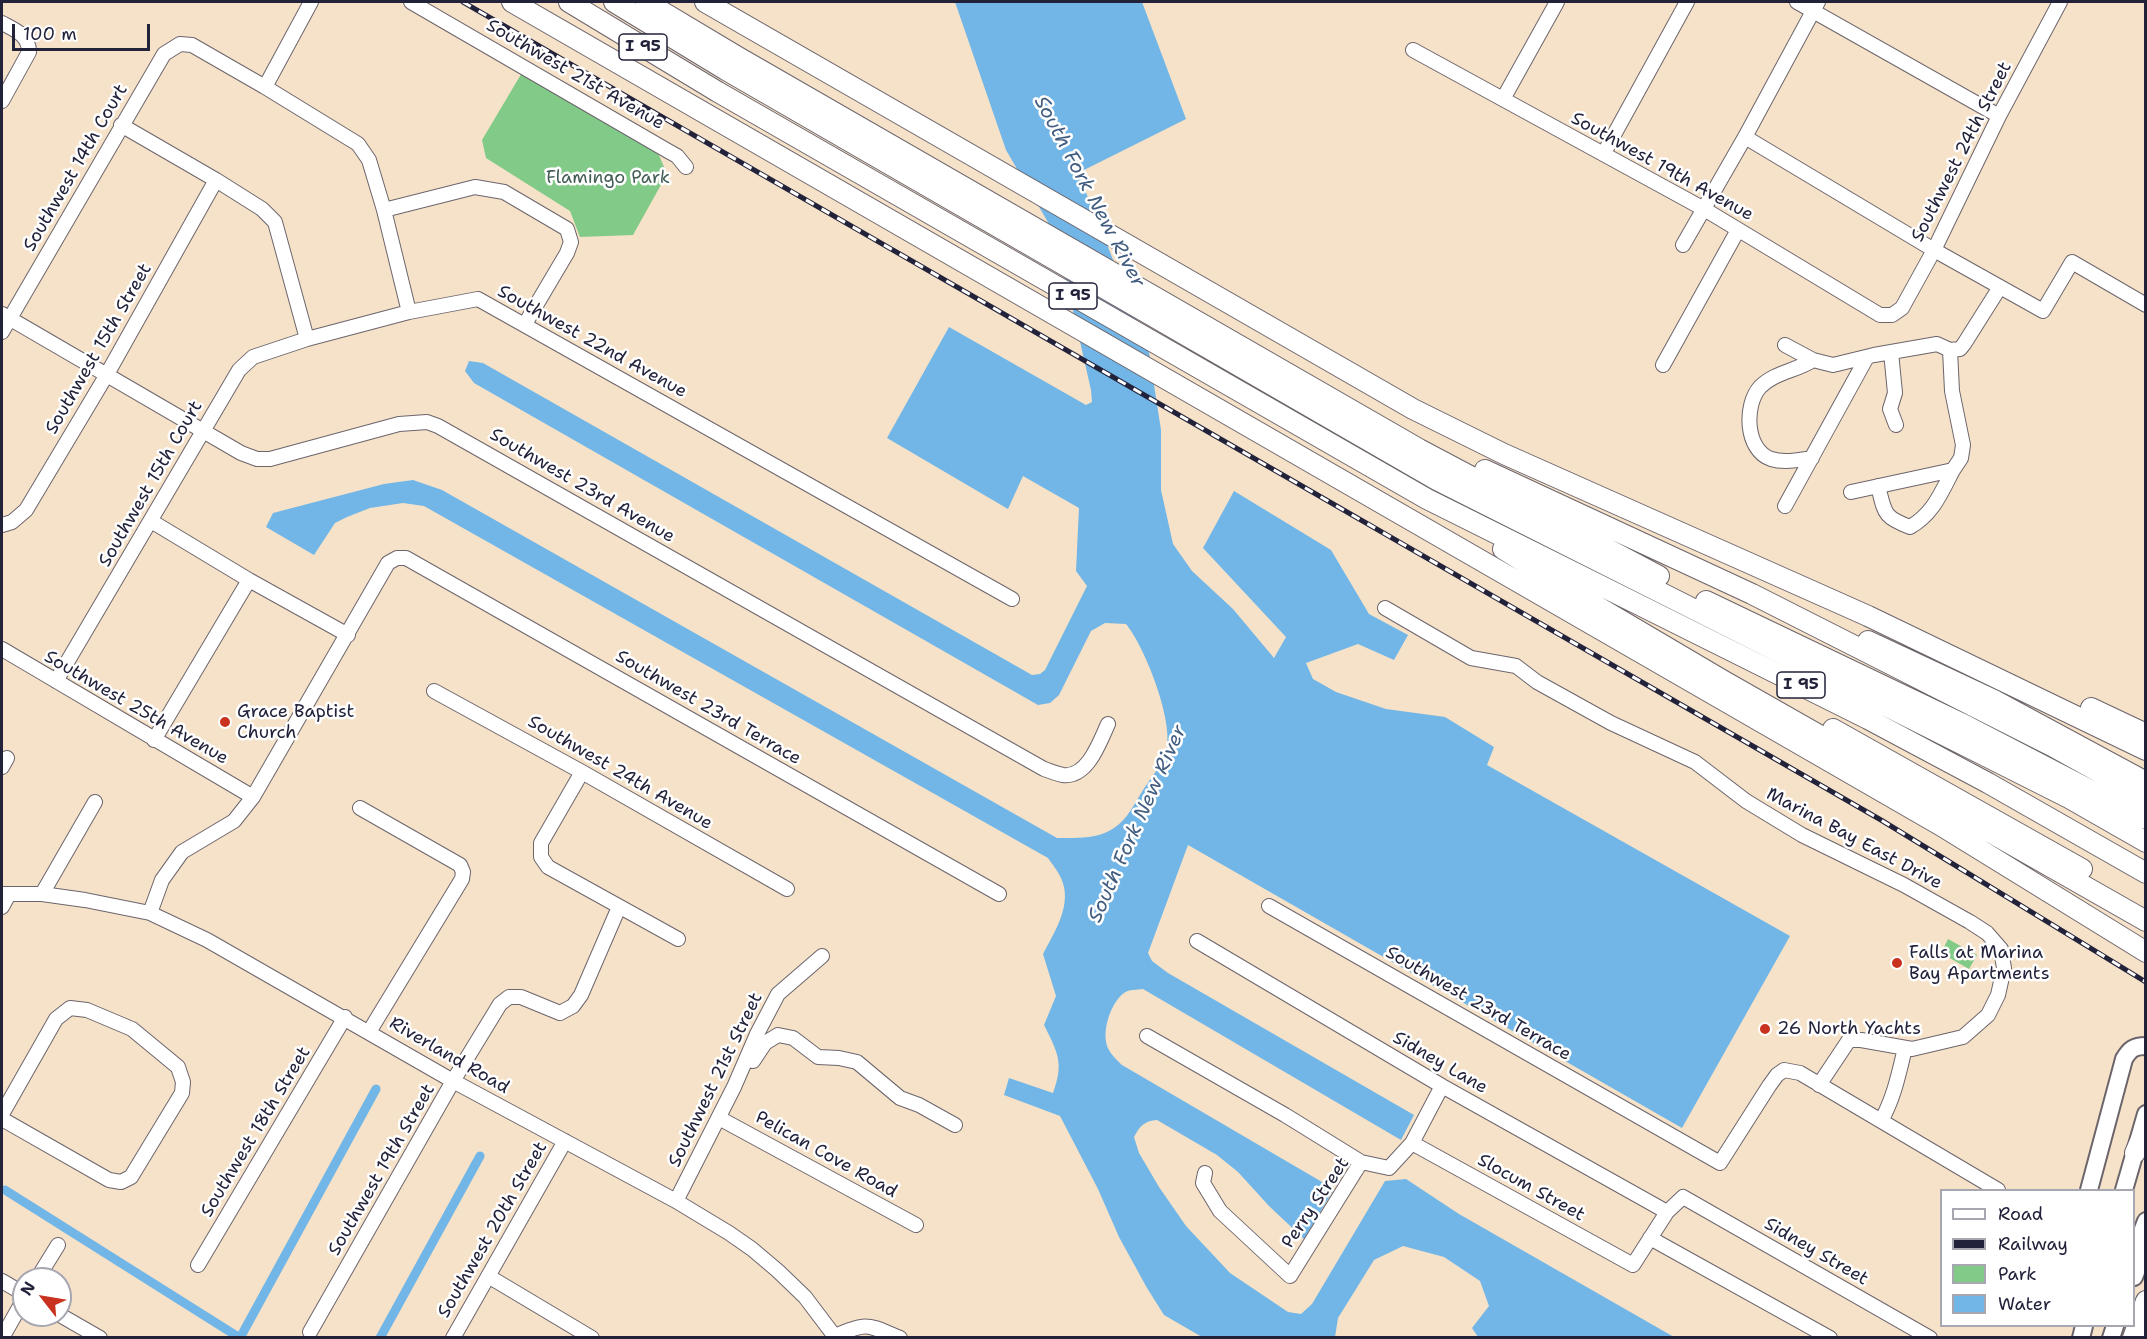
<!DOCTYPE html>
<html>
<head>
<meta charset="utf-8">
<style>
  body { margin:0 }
  #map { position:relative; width:2147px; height:1339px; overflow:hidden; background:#f6e2c8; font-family:"Shantell Sans",sans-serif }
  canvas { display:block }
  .frame { position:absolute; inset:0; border:3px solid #22223b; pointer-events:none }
  .legend { position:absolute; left:1940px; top:1189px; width:195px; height:138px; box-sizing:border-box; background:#fff; border:2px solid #a7a7b1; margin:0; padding:8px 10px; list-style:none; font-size:18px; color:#22223b }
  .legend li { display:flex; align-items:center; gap:12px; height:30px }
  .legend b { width:30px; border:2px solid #a7a7b1 }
  .north { position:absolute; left:12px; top:1267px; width:60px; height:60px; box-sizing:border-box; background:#fff; border:2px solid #a7a7b1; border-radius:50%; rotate:301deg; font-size:16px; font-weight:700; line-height:24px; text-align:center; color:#22223b }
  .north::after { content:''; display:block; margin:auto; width:21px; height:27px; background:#c8321e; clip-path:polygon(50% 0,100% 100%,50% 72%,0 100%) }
  .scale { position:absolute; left:12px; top:24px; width:138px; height:27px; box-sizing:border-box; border:3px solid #22223b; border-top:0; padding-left:8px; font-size:18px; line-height:21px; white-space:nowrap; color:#22223b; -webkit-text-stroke:4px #fff; paint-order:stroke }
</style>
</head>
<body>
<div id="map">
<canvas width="2147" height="1339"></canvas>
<div class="frame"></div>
<ul class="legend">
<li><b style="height:8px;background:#fff"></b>Road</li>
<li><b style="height:8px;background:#22223b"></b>Railway</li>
<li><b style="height:16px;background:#81ca87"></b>Park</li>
<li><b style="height:16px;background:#71b6e7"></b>Water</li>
</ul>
<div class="north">N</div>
<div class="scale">100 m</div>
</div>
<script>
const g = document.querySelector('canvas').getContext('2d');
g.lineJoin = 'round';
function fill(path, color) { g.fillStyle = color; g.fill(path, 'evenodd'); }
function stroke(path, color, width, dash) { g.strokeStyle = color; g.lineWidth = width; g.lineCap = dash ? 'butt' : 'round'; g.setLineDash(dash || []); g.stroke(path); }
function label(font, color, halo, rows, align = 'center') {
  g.font = font + ' "Shantell Sans",sans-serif'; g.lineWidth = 5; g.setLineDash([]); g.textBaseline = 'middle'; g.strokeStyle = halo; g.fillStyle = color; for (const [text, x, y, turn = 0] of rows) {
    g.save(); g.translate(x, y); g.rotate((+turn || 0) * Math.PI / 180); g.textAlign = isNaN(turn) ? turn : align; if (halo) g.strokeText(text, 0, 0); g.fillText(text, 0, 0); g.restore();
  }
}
fill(new Path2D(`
  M 523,71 L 656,148 L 667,174 L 633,235 L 580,237 L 570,211 L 486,158 L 482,140 Z
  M 1948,939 L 1977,955 L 1969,969 L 1941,953 Z`), '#81ca87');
fill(new Path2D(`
  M 955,2 L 1142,2 L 1186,119 L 1078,173 L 1148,346 L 1161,430 L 1161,490 L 1173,544 L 1192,571 L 1233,609 L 1274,658 L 1286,637 L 1203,548 L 1234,491 L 1331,550 L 1369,614 L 1408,635 L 1394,660 L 1358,644 L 1306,663 L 1313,679 L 1336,692 L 1386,709 L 1445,717 L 1494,747 L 1487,765 L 1790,936 L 1682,1128 L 1188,845 L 1148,953 L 1152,961 L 1168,973 L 1414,1115 L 1401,1140 L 1143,989 C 1137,990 1129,989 1124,993 C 1110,1003 1100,1035 1109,1050 C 1112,1056 1118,1061 1122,1065 L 1334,1189 L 1304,1239 L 1269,1206 L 1238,1172 L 1217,1155 L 1157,1120 C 1144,1121 1140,1126 1134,1137 L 1139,1153 L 1159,1187 L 1186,1226 L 1230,1273 L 1288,1312 L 1301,1314 L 1312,1304 L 1385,1181 L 1406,1179 L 1459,1214 L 1674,1337 L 1478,1337 L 1472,1328 L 1489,1306 L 1480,1281 L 1444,1257 L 1403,1246 L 1374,1260 L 1338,1318 L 1335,1337 L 1202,1337 L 1164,1315 L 1147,1288 L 1119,1237 L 1098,1189 L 1060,1116 L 1004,1095 L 1009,1078 L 1053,1093 C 1064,1063 1058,1053 1044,1025 L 1056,996 L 1043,954 C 1055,931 1073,904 1061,878 C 1058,871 1052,864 1048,858 L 424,506 L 403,503 L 370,508 L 347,517 L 335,523 L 314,555 L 266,527 L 273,513 L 384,484 L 413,480 L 442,490 L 1057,838 C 1074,838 1092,839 1107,832 C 1124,824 1131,810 1140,795 C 1147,783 1162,765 1166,752 C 1175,723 1145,647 1126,624 L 1105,623 L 1091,631 L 1059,695 L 1050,703 L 1038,705 L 474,383 L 465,371 L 469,361 L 483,363 L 1032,675 L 1040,674 L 1045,670 L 1087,586 L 1076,571 L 1079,508 L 1023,476 L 1008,509 L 887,438 L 949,327 L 1086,405 L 1092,402 L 1091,390 L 1056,236 L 1006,150 Z`), '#71b6e7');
stroke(new Path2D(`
  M 5,1190 L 240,1338
  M 240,1338 L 376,1089
  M 380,1338 L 480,1156`), '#71b6e7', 9);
const minor = new Path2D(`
  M 411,2 L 668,151 L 677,156 L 686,167
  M 1797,2 L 1999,116
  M 2,23 C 15,30 29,35 29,52 L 2,101
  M 1413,50 L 1704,209 L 1880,315 L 1892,315 L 1902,308 L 1934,250 L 1999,116 L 2060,2
  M 265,87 L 311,2
  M 1503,99 L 1557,2
  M 121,125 L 216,180 L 262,209 L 275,222 L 307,339
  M 1745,137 L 1934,250 L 2043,311 L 2072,262 L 2146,305
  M 1604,153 L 1687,2
  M 384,210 L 475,187 L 504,192 L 567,229 L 571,242 L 567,253 L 525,324
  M 1683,245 L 1745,137 L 1818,2
  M 2,314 L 241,453 L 257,459 L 270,459 L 399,424 L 427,422 L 438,426 L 1044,769 C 1050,771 1057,774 1063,775 C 1088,778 1100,741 1108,724
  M 2,332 L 164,54 L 180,44 L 192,45 L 265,87 L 358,144 L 369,160 L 384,210 L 409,312
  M 1785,345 L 1813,360
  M 1891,352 L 1895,393 L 1890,409 L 1896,425
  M 1663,365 L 1738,230
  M 1812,458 C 1799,460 1784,463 1771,459 C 1745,450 1744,405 1760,387 C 1775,372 1796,371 1813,360 L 1833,365 L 1874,355 L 1937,344 L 1950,350
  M 1878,486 C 1885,513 1883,517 1910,527 C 1933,514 1941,493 1953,470
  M 1851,492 L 1953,470 L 1961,458 L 1963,445 L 1952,391 L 1950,350 L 1960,349 L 1964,344 L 2000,287
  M 1785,506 L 1867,357
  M 151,521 L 249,580 L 348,635
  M 2,525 L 12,522 L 26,510 L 106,376 L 216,180
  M 1385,608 L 1471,658 L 1516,666 L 1537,682 L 1611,723 L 1695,762 L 1746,801 L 1802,835 L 1904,885 L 1970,922 L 1987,933 L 2001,949 L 2004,968 L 1998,995 L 1988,1015 L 1963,1037 L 1912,1049 L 1861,1040 L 1849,1040 L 1819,1085
  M 2,649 L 253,797
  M 56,681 L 239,370 L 253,357 L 307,339 L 409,312 L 478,299 L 1012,599
  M 434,691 L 582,772 L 787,889
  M 154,740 L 249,580
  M 2,767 L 7,758
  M 582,772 L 541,843 L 541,857 L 548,867 L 678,939
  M 360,808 L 460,865 L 463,872 L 462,879 L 369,1032
  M 2,894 L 42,894 L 85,900 L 150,913 L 207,940 L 453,1081 L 676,1201 L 729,1233 L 752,1249 L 778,1271 L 805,1297 L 836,1338
  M 42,894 L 95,802
  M 1269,906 L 1720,1163 L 1769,1086 L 1777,1075 L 1784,1070 L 1800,1073 L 1998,1190
  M 2,907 L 9,894
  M 150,913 L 162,880 L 182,852 L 234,821 L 253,797 L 388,563 L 397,558 L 406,558 L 999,894
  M 1197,941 L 1442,1086 L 1667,1212
  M 1147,1036 L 1285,1115 L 1361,1162
  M 753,1061 L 765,1043 L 778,1035 L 793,1038 L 818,1057 L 839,1058 L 857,1062 L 900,1098 L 919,1105 L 955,1125
  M 2,1114 L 56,1019 L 70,1008 L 87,1010 L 132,1029 L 178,1067 L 183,1082 L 182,1093 L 131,1177 L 121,1182 L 109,1180 L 2,1119
  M 719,1118 L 916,1225
  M 1881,1121 C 1894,1098 1899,1073 1905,1048
  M 1412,1143 L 1633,1265 L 1667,1212 L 1683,1197 L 1930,1338
  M 1205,1173 L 1203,1183 L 1220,1211 L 1290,1276 L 1361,1162 L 1389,1168 L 1412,1143 L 1442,1086
  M 676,1201 L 734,1087 L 757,1034 L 778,994 L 822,956
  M 1650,1238 L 1830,1338
  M 198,1265 L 345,1017
  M 488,1276 L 592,1338
  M 37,1279 L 58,1245
  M 2,1281 L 24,1294
  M 60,1315 L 100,1338
  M 310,1332 L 453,1081 L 500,1004 L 509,997 L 521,997 L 560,1013 L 573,1006 L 581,995 L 619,907
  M 835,1336 C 868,1321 868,1325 900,1338
  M 2,1338 L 24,1299
  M 453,1338 L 565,1141`);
const major = new Path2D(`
  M 2089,1190 L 2124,1059 C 2130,1049 2134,1046 2146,1046
  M 2124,1190 L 2146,1114
  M 2134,1253 L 2146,1221
  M 2134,1277 L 2146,1247
  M 2081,1338 L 2084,1326
  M 2111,1338 L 2115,1326`);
const highway = new Path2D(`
  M 512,2 L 1940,825 L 2146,952
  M 569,2 L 718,92 L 1427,499 L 1868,719 L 1988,783 L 2146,873
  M 614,2 L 726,70 L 1437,480 L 2069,798 L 2146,842
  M 646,2 L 738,57 L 1419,449 L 1659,576
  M 705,2 L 1413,409 L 1504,454 L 1868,616 L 2146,750
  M 1485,470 L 1752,594 L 2052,746 L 2146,798
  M 1503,549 L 1551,579 L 1724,681 L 2146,921
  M 1706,601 L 1967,726 L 2146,819
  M 1868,641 L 1994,700 L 2146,782
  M 2091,708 L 2146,734
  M 1833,729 L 2082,869
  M 2135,1153 L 2146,1128
  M 2133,1338 L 2146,1301`);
stroke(minor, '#6c656c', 16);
stroke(major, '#6c656c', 20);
stroke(highway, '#6c656c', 22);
stroke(minor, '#fff', 14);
stroke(major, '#fff', 16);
stroke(highway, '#fff', 20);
const rail = new Path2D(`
  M 463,2 L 1881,820 L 2146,982`);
stroke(rail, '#22223b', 5);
stroke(rail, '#fff', 3, [9]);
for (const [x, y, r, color] of [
  [225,722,6,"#c8321e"],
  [1897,963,6,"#c8321e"],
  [1765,1029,6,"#c8321e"]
]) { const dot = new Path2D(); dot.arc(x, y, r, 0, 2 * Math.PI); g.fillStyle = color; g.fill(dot); stroke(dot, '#fff', 2); }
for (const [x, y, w] of [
  [643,47,48],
  [1073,296,48],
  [1801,685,48]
]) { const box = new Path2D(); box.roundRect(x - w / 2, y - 13, w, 26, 4.5); g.fillStyle = '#fff'; g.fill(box); stroke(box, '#22223b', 1.5); }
label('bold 16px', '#22223b', null, [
  ["I 95",643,47],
  ["I 95",1073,296],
  ["I 95",1801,685]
]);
label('18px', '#22223b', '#fff', [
  ["Southwest 21st Avenue",575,75,30],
  ["Southwest 24th Street",1962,152,-63],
  ["Southwest 19th Avenue",1662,167,29],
  ["Southwest 14th Court",76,168,-60],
  ["Southwest 22nd Avenue",592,342,29],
  ["Southwest 15th Street",99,349,-60],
  ["Southwest 15th Court",151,484,-60],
  ["Southwest 23rd Avenue",582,486,30],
  ["Southwest 25th Avenue",136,708,30],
  ["Southwest 23rd Terrace",708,708,30],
  ["Southwest 24th Avenue",620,773,30],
  ["Marina Bay East Drive",1854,839,28],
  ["Southwest 23rd Terrace",1478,1004,30],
  ["Riverland Road",449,1056,30],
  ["Sidney Lane",1440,1063,30],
  ["Southwest 21st Street",716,1080,-64],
  ["Southwest 18th Street",256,1132,-59],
  ["Pelican Cove Road",826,1155,29],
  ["Southwest 19th Street",382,1170,-60],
  ["Slocum Street",1531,1188,29],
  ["Perry Street",1316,1203,-56],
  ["Southwest 20th Street",493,1230,-60],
  ["Sidney Street",1816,1252,30]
]);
label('18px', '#435d56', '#fff', [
  ["Flamingo Park",608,178]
]);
label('18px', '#22223b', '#fff', [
  ["Grace Baptist",237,712],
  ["Church",237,733],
  ["Falls at Marina",1909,953],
  ["Bay Apartments",1909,974],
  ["26 North Yachts",1777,1029]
], 'left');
label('italic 20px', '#425d80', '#fff', [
  ["South Fork New River",1089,192,62],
  ["South Fork New River",1138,824,-66]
]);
</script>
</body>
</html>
